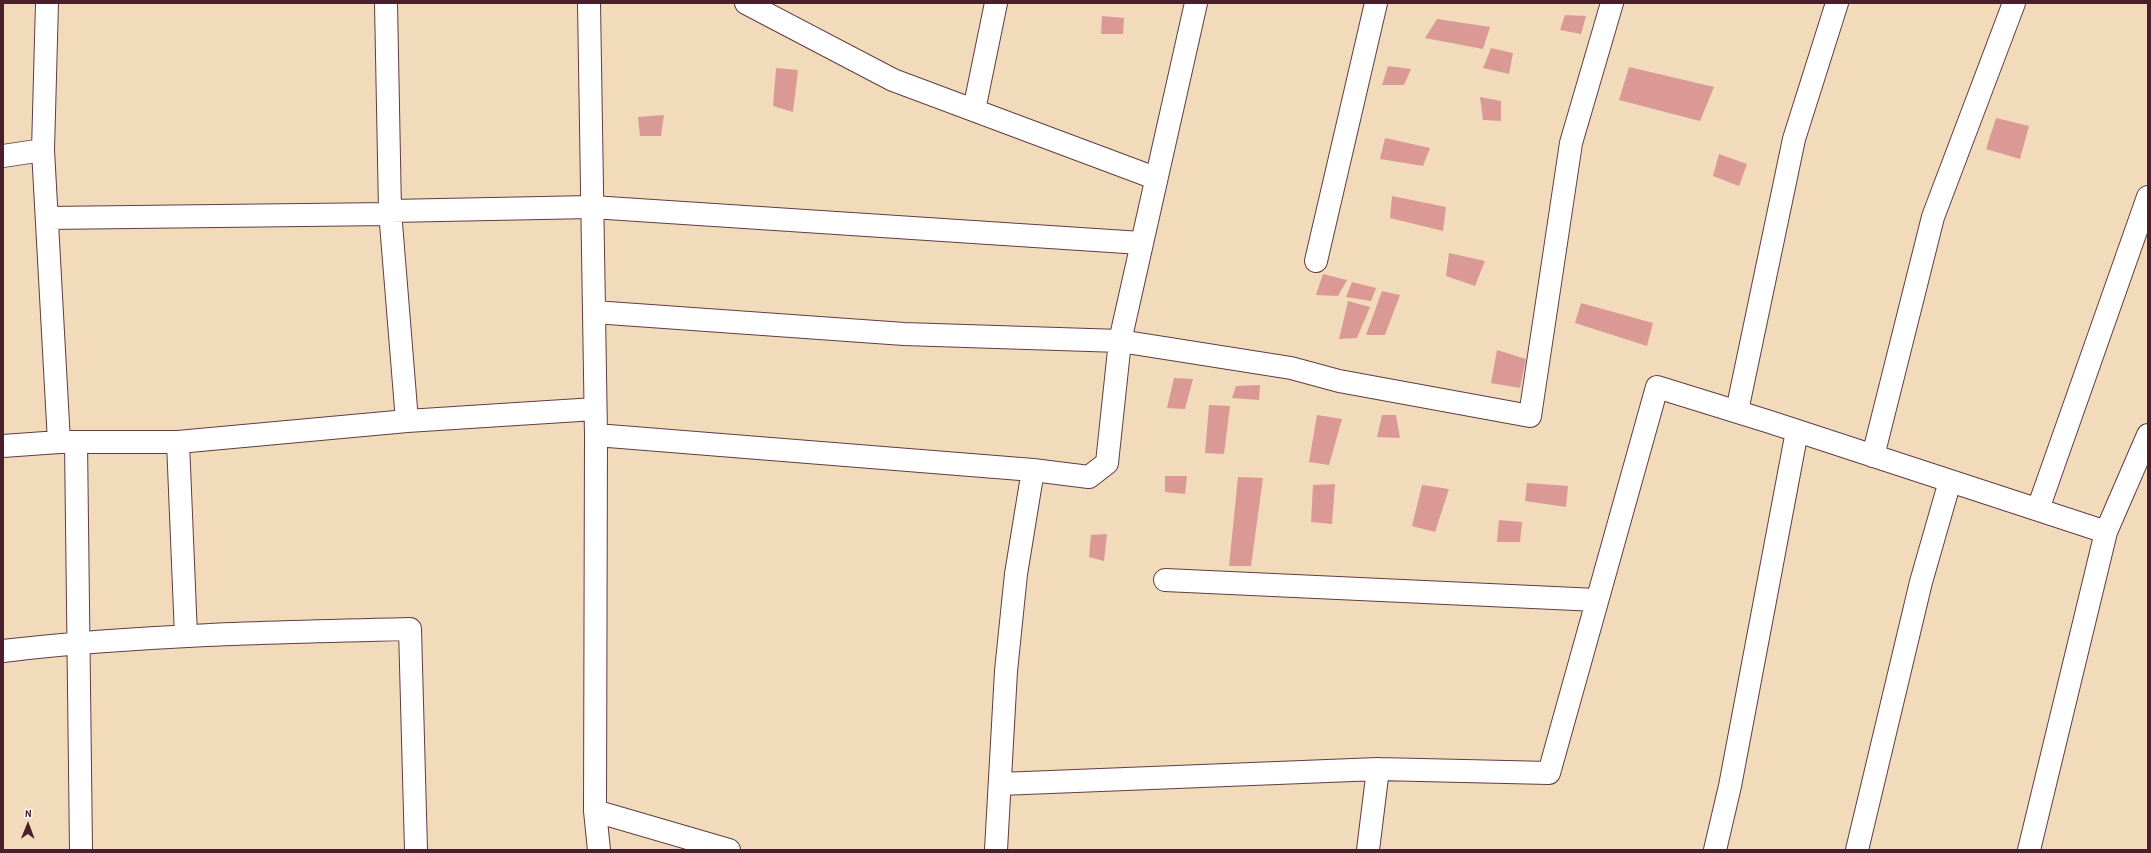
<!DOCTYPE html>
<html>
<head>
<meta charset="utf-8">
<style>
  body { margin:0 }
  #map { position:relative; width:2151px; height:853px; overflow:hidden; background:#f2dbbb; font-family:"Patrick Hand",sans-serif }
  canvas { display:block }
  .frame { position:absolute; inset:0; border:4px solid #4a1f2b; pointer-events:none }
  .north { position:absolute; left:8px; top:805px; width:40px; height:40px; -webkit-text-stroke:3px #fdfcf7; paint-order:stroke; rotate:1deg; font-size:11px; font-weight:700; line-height:16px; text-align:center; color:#4a1f2b }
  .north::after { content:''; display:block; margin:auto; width:14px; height:18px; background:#4a1f2b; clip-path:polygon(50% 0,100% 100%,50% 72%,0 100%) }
</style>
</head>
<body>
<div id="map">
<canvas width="2151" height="853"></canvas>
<div class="frame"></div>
<div class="north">N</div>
</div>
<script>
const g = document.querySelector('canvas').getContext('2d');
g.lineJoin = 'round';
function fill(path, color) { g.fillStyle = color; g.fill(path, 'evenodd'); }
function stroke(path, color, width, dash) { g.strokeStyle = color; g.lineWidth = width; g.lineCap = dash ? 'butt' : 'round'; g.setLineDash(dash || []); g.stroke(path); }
fill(new Path2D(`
  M 1565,15 L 1586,16 L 1581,34 L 1560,30 Z
  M 1102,16 L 1124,18 L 1123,34 L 1101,34 Z
  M 1437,19 L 1490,27 L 1483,49 L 1425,38 Z
  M 1491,48 L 1513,53 L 1509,74 L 1483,68 Z
  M 1388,66 L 1411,69 L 1404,85 L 1382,85 Z
  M 1629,67 L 1714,87 L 1700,121 L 1619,100 Z
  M 776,68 L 798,70 L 793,112 L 773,106 Z
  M 1480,97 L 1501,101 L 1501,121 L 1483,120 Z
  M 664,115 L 661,136 L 640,136 L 638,117 Z
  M 1996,118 L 2029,126 L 2020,159 L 1986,149 Z
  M 1385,138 L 1430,148 L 1423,166 L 1380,159 Z
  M 1719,154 L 1747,164 L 1739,186 L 1713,176 Z
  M 1392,196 L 1446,207 L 1443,231 L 1390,218 Z
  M 1449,253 L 1485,261 L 1475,286 L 1446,276 Z
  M 1323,274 L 1347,280 L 1338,296 L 1316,295 Z
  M 1352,282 L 1376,288 L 1371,301 L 1346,297 Z
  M 1382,291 L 1400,295 L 1385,335 L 1366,335 Z
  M 1348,301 L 1370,307 L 1357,338 L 1339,339 Z
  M 1581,303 L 1653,323 L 1647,346 L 1575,323 Z
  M 1497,350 L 1526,359 L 1520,388 L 1491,383 Z
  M 1174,378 L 1193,379 L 1185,409 L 1167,408 Z
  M 1260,385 L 1259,400 L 1232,398 L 1236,386 Z
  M 1209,405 L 1230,406 L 1224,454 L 1205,453 Z
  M 1317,415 L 1342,419 L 1329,465 L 1309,462 Z
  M 1382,415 L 1396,415 L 1400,438 L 1377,437 Z
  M 1165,476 L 1187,476 L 1185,494 L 1165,492 Z
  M 1238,477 L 1263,478 L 1251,566 L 1229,566 Z
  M 1527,483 L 1568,486 L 1566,507 L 1525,501 Z
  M 1335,484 L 1332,524 L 1311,522 L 1313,485 Z
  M 1422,485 L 1449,489 L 1435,532 L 1412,526 Z
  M 1499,520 L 1522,522 L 1520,542 L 1497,542 Z
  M 1107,534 L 1104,561 L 1089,557 L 1091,535 Z`), '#db9995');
const street = new Path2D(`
  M 47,3 L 43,150 L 59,442
  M 386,3 L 390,211 L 407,421
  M 589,3 L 596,435 L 595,811 L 599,850
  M 746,3 L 893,80 L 1155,178
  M 1196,3 L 1120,341 L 1291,368 L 1339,381 L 1530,416 L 1571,143 L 1612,3
  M 974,110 L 996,3
  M 3,156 L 43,150
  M 47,218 L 389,214 L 390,211 L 592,207 L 1141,243
  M 1316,261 L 1376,3
  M 594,312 L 904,334 L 1120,341 L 1107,463 L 1089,477 L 1033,470
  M 1737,411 L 1794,139 L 1837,3
  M 596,435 L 1033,470 L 1016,574 L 1006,671 L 996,850
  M 76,442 L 81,850
  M 178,442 L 186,636
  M 3,446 L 59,442 L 178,442 L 407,421 L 595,409
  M 1873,456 L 1933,217 L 2014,3
  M 2038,509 L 2148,197
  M 1165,580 L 1597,600
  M 3,651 C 138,635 274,632 410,629 L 416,850
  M 1000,784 L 1378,769 L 1549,773 L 1657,387 L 1770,422 L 2106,532
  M 595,811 L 729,850
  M 1368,850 L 1378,769
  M 1715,850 L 1730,786 L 1797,431
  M 1857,850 L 1921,582 L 1950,481
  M 2029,850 L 2106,532 L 2148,435`);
stroke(street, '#633b41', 24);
stroke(street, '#fff', 22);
</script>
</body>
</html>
